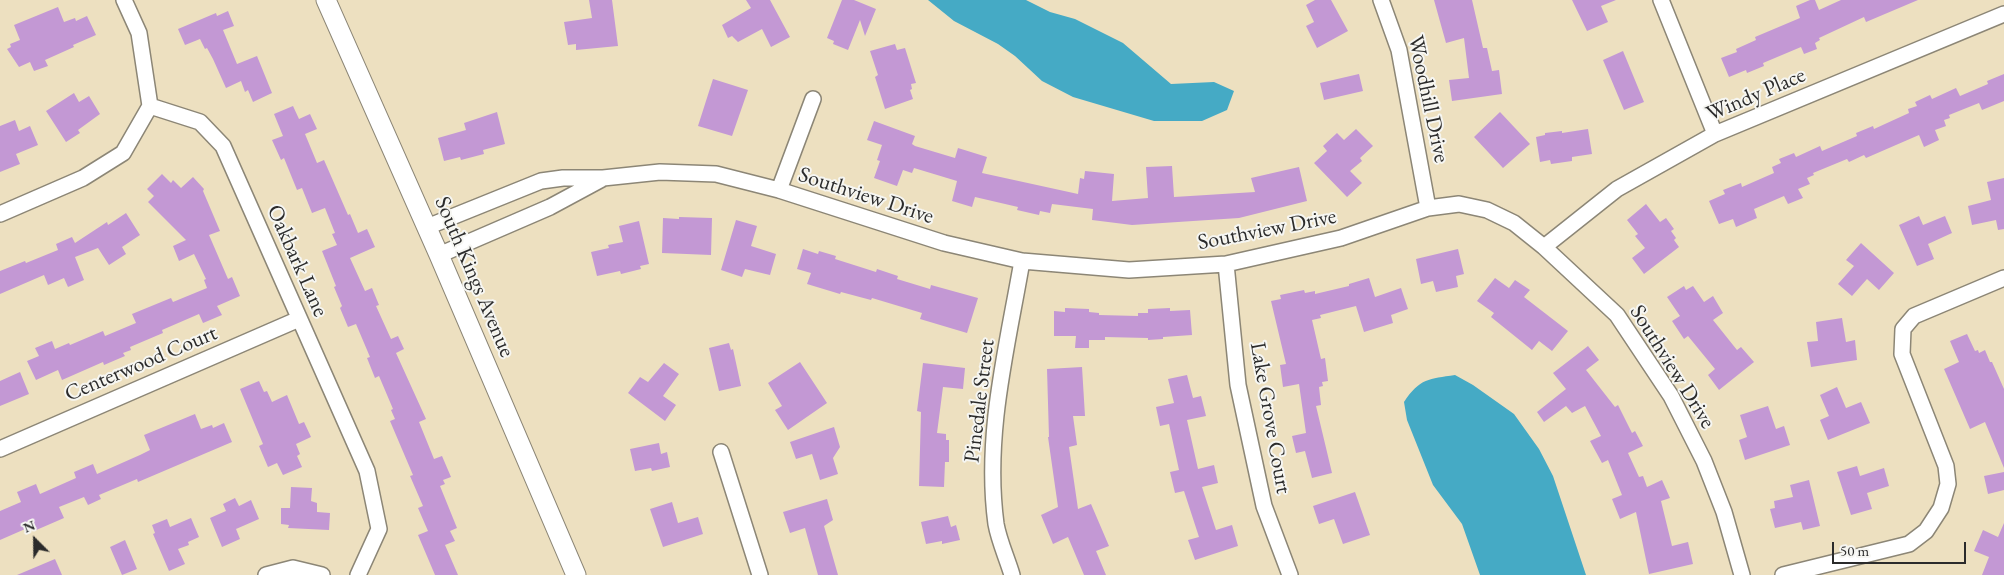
<!DOCTYPE html>
<html>
<head>
<meta charset="utf-8">
<style>
  body { margin:0 }
  #map { position:relative; width:2004px; height:575px; overflow:hidden; background:#ede0c0; font-family:"EB Garamond",serif }
  canvas { display:block }
  .north { position:absolute; left:10px; top:515px; width:50px; height:50px; -webkit-text-stroke:4px #f6f6f2; paint-order:stroke; rotate:337deg; font-size:14px; font-weight:700; line-height:20px; text-align:center; color:#2b2b2b }
  .north::after { content:''; display:block; margin:auto; width:18px; height:22px; background:#2b2b2b; clip-path:polygon(50% 0,100% 100%,50% 72%,0 100%) }
  .scale { position:absolute; left:1832px; top:542px; width:134px; height:22px; box-sizing:border-box; border:2px solid #2b2b2b; border-top:0; padding-left:6px; font-size:15px; line-height:18px; white-space:nowrap; color:#2b2b2b; -webkit-text-stroke:4px #f6f6f2; paint-order:stroke }
</style>
</head>
<body>
<div id="map">
<canvas width="2004" height="575"></canvas>
<div class="north">N</div>
<div class="scale">50 m</div>
</div>
<script>
const g = document.querySelector('canvas').getContext('2d');
g.lineJoin = 'round';
function fill(path, color) { g.fillStyle = color; g.fill(path, 'evenodd'); }
function stroke(path, color, width, dash) { g.strokeStyle = color; g.lineWidth = width; g.lineCap = dash ? 'butt' : 'round'; g.setLineDash(dash || []); g.stroke(path); }
function label(font, color, halo, rows, align = 'center') {
  g.font = font + ' "EB Garamond",serif'; g.lineWidth = 4; g.setLineDash([]); g.textBaseline = 'middle'; g.strokeStyle = halo; g.fillStyle = color; for (const [text, x, y, turn = 0] of rows) {
    g.save(); g.translate(x, y); g.rotate((+turn || 0) * Math.PI / 180); g.textAlign = isNaN(turn) ? turn : align; if (halo) g.strokeText(text, 0, 0); g.fillText(text, 0, 0); g.restore();
  }
}
fill(new Path2D(`
  M 928,0 L 1026,0 L 1050,12 L 1075,19 L 1123,43 L 1171,84 L 1214,82 L 1234,91 L 1227,110 L 1202,121 L 1154,121 L 1073,97 L 1042,81 L 1015,56 L 998,44 L 954,21 Z
  M 1455,375 L 1473,385 L 1514,414 L 1539,449 L 1553,476 L 1586,575 L 1480,575 L 1462,524 L 1433,485 L 1407,420 L 1404,402 C 1420,378 1429,379 1455,375 Z`), '#45aac5');
fill(new Path2D(`
  M 589,0 L 612,0 L 618,46 L 576,50 L 576,44 L 568,45 L 564,22 L 592,18 Z
  M 746,0 L 770,0 L 790,37 L 771,47 L 762,29 L 738,42 L 732,36 L 728,38 L 722,25 L 751,8 Z
  M 842,0 L 854,0 L 876,9 L 865,36 L 860,20 L 848,50 L 833,44 L 834,41 L 827,38 Z
  M 1315,0 L 1331,0 L 1348,31 L 1317,48 L 1306,26 L 1314,22 L 1306,5 Z
  M 1434,0 L 1472,0 L 1483,48 L 1487,48 L 1492,71 L 1499,70 L 1502,94 L 1452,101 L 1449,80 L 1469,78 L 1464,38 L 1446,43 Z
  M 1572,0 L 1616,0 L 1601,6 L 1608,22 L 1587,31 Z
  M 1810,0 L 1815,0 L 1819,10 L 1841,0 L 1918,0 L 1866,22 L 1864,17 L 1819,38 L 1820,40 L 1815,43 L 1817,49 L 1804,54 L 1801,47 L 1763,63 L 1764,66 L 1747,73 L 1746,70 L 1729,77 L 1721,58 L 1737,52 L 1736,49 L 1756,40 L 1755,37 L 1800,18 L 1796,6 Z
  M 58,7 L 64,22 L 75,18 L 76,21 L 87,16 L 96,35 L 73,45 L 74,47 L 45,60 L 48,66 L 34,71 L 30,62 L 19,67 L 7,49 L 11,47 L 10,44 L 20,40 L 14,25 Z
  M 228,11 L 234,26 L 223,30 L 237,64 L 257,56 L 272,93 L 253,102 L 248,90 L 245,92 L 241,81 L 226,88 L 213,59 L 207,48 L 205,49 L 200,39 L 185,45 L 178,29 L 216,13 L 217,16 Z
  M 895,44 L 897,50 L 905,48 L 916,83 L 911,84 L 912,89 L 910,90 L 913,99 L 885,109 L 875,77 L 878,75 L 870,51 Z
  M 1623,51 L 1644,102 L 1624,110 L 1603,60 Z
  M 1359,74 L 1363,91 L 1324,100 L 1320,83 Z
  M 2004,74 L 2004,101 L 1982,110 L 1979,103 L 1949,115 L 1950,118 L 1944,120 L 1946,126 L 1935,130 L 1939,140 L 1924,147 L 1919,135 L 1866,158 L 1864,155 L 1849,162 L 1847,159 L 1813,173 L 1814,175 L 1807,178 L 1810,184 L 1798,189 L 1803,198 L 1788,204 L 1784,196 L 1754,209 L 1757,218 L 1736,227 L 1733,219 L 1719,224 L 1709,201 L 1725,194 L 1723,190 L 1741,183 L 1742,187 L 1774,173 L 1772,167 L 1781,163 L 1779,159 L 1794,153 L 1796,157 L 1820,146 L 1822,151 L 1857,136 L 1856,133 L 1873,126 L 1874,129 L 1909,113 L 1908,109 L 1917,106 L 1915,102 L 1930,95 L 1932,99 L 1956,88 L 1960,96 L 1988,84 L 1987,81 Z
  M 713,79 L 748,90 L 732,136 L 698,126 Z
  M 74,93 L 79,102 L 89,96 L 100,114 L 78,130 L 80,133 L 66,142 L 46,111 Z
  M 293,106 L 299,119 L 310,114 L 317,129 L 305,134 L 317,163 L 324,160 L 348,215 L 350,214 L 358,233 L 367,229 L 375,247 L 350,258 L 365,291 L 372,288 L 379,305 L 376,306 L 391,339 L 398,336 L 404,349 L 396,353 L 426,419 L 419,422 L 434,459 L 442,456 L 451,477 L 443,480 L 445,484 L 440,486 L 457,528 L 450,531 L 455,541 L 445,545 L 458,575 L 435,575 L 418,535 L 428,531 L 418,508 L 423,506 L 410,476 L 413,475 L 390,421 L 395,419 L 391,410 L 393,409 L 379,376 L 375,378 L 367,358 L 370,357 L 356,324 L 348,327 L 340,308 L 342,306 L 334,287 L 336,286 L 322,251 L 337,245 L 332,234 L 335,233 L 325,208 L 312,213 L 302,188 L 297,190 L 284,158 L 281,160 L 272,140 L 283,136 L 274,114 Z
  M 497,112 L 505,144 L 483,150 L 484,154 L 461,160 L 460,157 L 444,161 L 438,138 L 466,130 L 464,123 Z
  M 1500,112 L 1530,144 L 1503,168 L 1474,137 Z
  M 15,120 L 19,131 L 30,126 L 38,145 L 16,154 L 20,164 L 0,172 L 0,126 Z
  M 874,121 L 915,136 L 912,144 L 915,146 L 955,158 L 958,148 L 987,157 L 982,173 L 1078,194 L 1080,178 L 1084,179 L 1085,171 L 1114,174 L 1112,201 L 1148,198 L 1146,167 L 1172,166 L 1174,197 L 1255,192 L 1251,178 L 1299,167 L 1307,201 L 1239,218 L 1132,225 L 1092,220 L 1093,209 L 1052,204 L 1050,213 L 1040,211 L 1039,215 L 1017,210 L 1018,207 L 975,197 L 972,207 L 952,201 L 957,181 L 914,168 L 912,173 L 903,170 L 897,186 L 874,178 L 880,161 L 877,160 L 882,145 L 867,140 Z
  M 1356,129 L 1373,146 L 1360,158 L 1362,161 L 1350,171 L 1362,183 L 1347,197 L 1314,163 L 1327,151 L 1323,146 L 1337,133 L 1344,140 Z
  M 1588,129 L 1592,154 L 1572,157 L 1572,161 L 1551,164 L 1550,160 L 1540,162 L 1536,137 L 1545,135 L 1545,133 L 1562,131 L 1562,133 Z
  M 162,174 L 171,183 L 173,180 L 181,188 L 193,177 L 204,189 L 203,191 L 220,231 L 209,235 L 228,279 L 232,277 L 240,296 L 217,306 L 222,315 L 203,323 L 199,314 L 162,330 L 163,333 L 130,347 L 131,350 L 123,353 L 125,356 L 104,365 L 103,362 L 62,380 L 58,370 L 36,380 L 27,361 L 39,356 L 35,348 L 52,341 L 55,349 L 69,343 L 70,345 L 103,331 L 105,336 L 136,323 L 132,314 L 171,298 L 173,302 L 207,288 L 204,280 L 206,279 L 194,254 L 179,261 L 173,246 L 186,240 L 148,202 L 154,196 L 147,189 Z
  M 2004,178 L 2004,229 L 1998,230 L 1996,220 L 1972,225 L 1968,206 L 1991,200 L 1987,182 Z
  M 1646,204 L 1660,222 L 1666,218 L 1674,229 L 1671,231 L 1676,238 L 1674,240 L 1679,247 L 1644,274 L 1632,258 L 1645,248 L 1635,236 L 1638,234 L 1627,220 Z
  M 126,213 L 140,235 L 122,247 L 126,254 L 109,265 L 98,248 L 75,257 L 84,280 L 68,287 L 64,278 L 48,285 L 44,275 L 0,294 L 0,271 L 25,261 L 26,263 L 58,250 L 56,244 L 72,237 L 75,243 L 107,222 L 108,225 Z
  M 1919,216 L 1923,225 L 1945,216 L 1952,233 L 1928,244 L 1934,259 L 1917,266 L 1899,225 Z
  M 679,217 L 712,218 L 711,255 L 662,253 L 663,218 L 679,219 Z
  M 736,220 L 757,226 L 751,246 L 776,254 L 770,275 L 745,269 L 742,277 L 721,270 Z
  M 639,221 L 649,264 L 640,266 L 641,269 L 621,274 L 620,271 L 597,276 L 591,252 L 609,248 L 608,245 L 623,242 L 619,226 Z
  M 1861,243 L 1894,273 L 1879,290 L 1867,279 L 1852,296 L 1838,284 L 1854,266 L 1846,260 Z
  M 803,249 L 818,254 L 819,251 L 836,256 L 835,259 L 876,272 L 877,269 L 898,276 L 897,279 L 930,289 L 931,285 L 978,298 L 967,333 L 920,319 L 922,313 L 872,298 L 871,300 L 841,292 L 840,294 L 807,284 L 811,273 L 797,269 Z
  M 1458,249 L 1464,274 L 1456,276 L 1458,287 L 1436,292 L 1433,281 L 1421,284 L 1416,259 Z
  M 1369,278 L 1375,297 L 1401,288 L 1408,309 L 1391,315 L 1393,323 L 1364,332 L 1356,306 L 1320,315 L 1321,318 L 1312,320 L 1321,359 L 1325,358 L 1328,381 L 1322,382 L 1323,386 L 1319,387 L 1321,405 L 1316,406 L 1332,473 L 1312,478 L 1305,451 L 1296,453 L 1292,436 L 1306,433 L 1299,384 L 1283,387 L 1280,365 L 1286,364 L 1271,301 L 1281,299 L 1280,295 L 1304,290 L 1305,293 L 1315,291 L 1315,294 L 1349,286 L 1349,284 Z
  M 1495,278 L 1509,288 L 1515,280 L 1530,290 L 1524,297 L 1568,331 L 1552,351 L 1539,341 L 1532,350 L 1491,317 L 1494,313 L 1477,301 Z
  M 1684,286 L 1686,290 L 1693,286 L 1704,302 L 1713,296 L 1723,313 L 1713,320 L 1737,350 L 1741,347 L 1754,362 L 1719,390 L 1708,375 L 1715,369 L 1688,336 L 1684,339 L 1672,321 L 1680,316 L 1667,297 Z
  M 1065,308 L 1089,309 L 1089,312 L 1099,313 L 1099,315 L 1138,316 L 1138,313 L 1148,313 L 1148,309 L 1170,308 L 1170,311 L 1190,310 L 1192,335 L 1163,337 L 1163,339 L 1148,340 L 1148,338 L 1105,337 L 1105,340 L 1089,340 L 1089,348 L 1075,348 L 1076,336 L 1054,336 L 1054,311 L 1065,312 Z
  M 1842,318 L 1846,342 L 1855,340 L 1857,360 L 1811,367 L 1807,342 L 1818,341 L 1816,322 Z
  M 1967,334 L 1975,351 L 1978,350 L 1979,353 L 1985,350 L 1990,362 L 1992,362 L 2004,389 L 2004,468 L 1985,422 L 1970,429 L 1944,369 L 1959,362 L 1950,341 Z
  M 729,343 L 731,350 L 733,349 L 741,386 L 719,391 L 709,348 Z
  M 1588,346 L 1599,360 L 1586,370 L 1615,407 L 1618,405 L 1632,433 L 1635,431 L 1643,446 L 1628,453 L 1639,477 L 1643,476 L 1647,487 L 1662,480 L 1670,498 L 1661,501 L 1672,546 L 1688,542 L 1693,564 L 1649,574 L 1636,512 L 1620,519 L 1612,499 L 1622,495 L 1608,460 L 1602,463 L 1590,441 L 1601,436 L 1585,406 L 1572,413 L 1566,406 L 1544,422 L 1537,412 L 1566,389 L 1553,373 Z
  M 800,362 L 827,403 L 788,430 L 775,410 L 782,406 L 768,383 Z
  M 664,363 L 679,374 L 663,396 L 676,405 L 665,421 L 628,393 L 640,377 L 648,382 Z
  M 923,363 L 965,368 L 963,389 L 943,387 L 937,433 L 946,434 L 946,440 L 949,440 L 949,462 L 945,462 L 944,487 L 919,486 L 921,412 L 917,411 Z
  M 1082,367 L 1085,416 L 1073,416 L 1077,445 L 1069,447 L 1078,509 L 1091,504 L 1109,546 L 1096,551 L 1106,575 L 1084,575 L 1068,537 L 1053,544 L 1041,515 L 1058,507 L 1048,437 L 1049,437 L 1047,369 Z
  M 20,372 L 29,394 L 0,406 L 0,381 Z
  M 1187,375 L 1193,398 L 1201,396 L 1206,416 L 1187,420 L 1198,469 L 1214,465 L 1218,483 L 1202,487 L 1216,530 L 1232,525 L 1238,546 L 1195,560 L 1188,540 L 1199,537 L 1184,491 L 1175,493 L 1170,472 L 1179,470 L 1169,424 L 1160,426 L 1156,407 L 1174,403 L 1168,379 Z
  M 259,381 L 264,392 L 267,391 L 272,402 L 287,395 L 299,424 L 304,422 L 311,437 L 296,444 L 300,454 L 297,456 L 302,467 L 283,475 L 277,463 L 268,467 L 259,446 L 263,444 L 240,389 Z
  M 1837,387 L 1846,408 L 1861,402 L 1870,423 L 1828,440 L 1820,420 L 1829,416 L 1820,395 Z
  M 1768,406 L 1776,429 L 1784,426 L 1790,445 L 1745,460 L 1739,440 L 1747,437 L 1740,415 Z
  M 195,414 L 201,429 L 212,425 L 213,428 L 224,423 L 232,442 L 138,482 L 137,479 L 99,495 L 101,499 L 88,505 L 84,497 L 59,507 L 64,518 L 34,531 L 32,526 L 0,540 L 0,511 L 21,502 L 17,492 L 36,484 L 40,494 L 76,478 L 74,472 L 93,464 L 97,474 L 140,455 L 150,450 L 144,435 Z
  M 834,427 L 840,447 L 833,458 L 838,474 L 820,480 L 812,454 L 796,459 L 790,442 Z
  M 659,443 L 661,454 L 667,452 L 670,467 L 652,471 L 651,468 L 635,471 L 630,449 Z
  M 1857,466 L 1860,476 L 1884,468 L 1889,486 L 1867,493 L 1872,509 L 1851,515 L 1837,472 Z
  M 2004,472 L 2004,490 L 1988,494 L 1984,476 Z
  M 1809,480 L 1820,526 L 1803,530 L 1801,522 L 1775,528 L 1770,509 L 1775,508 L 1774,501 L 1793,497 L 1790,485 Z
  M 291,487 L 312,488 L 311,501 L 317,503 L 317,512 L 330,513 L 329,530 L 288,528 L 289,525 L 281,524 L 281,508 L 290,508 Z
  M 1355,492 L 1370,535 L 1343,544 L 1334,519 L 1319,524 L 1313,506 Z
  M 235,498 L 239,506 L 251,500 L 259,519 L 236,529 L 240,539 L 222,547 L 210,518 L 226,511 L 223,504 Z
  M 827,499 L 833,520 L 824,526 L 838,575 L 818,575 L 805,528 L 790,533 L 783,512 Z
  M 672,502 L 678,523 L 698,517 L 703,534 L 663,547 L 650,509 Z
  M 948,516 L 951,527 L 956,525 L 960,540 L 942,544 L 942,541 L 926,544 L 921,522 Z
  M 191,518 L 199,537 L 188,542 L 189,545 L 178,549 L 185,564 L 169,571 L 153,534 L 155,533 L 152,525 L 167,519 L 170,527 Z
  M 2004,523 L 2004,575 L 1982,575 L 1989,557 L 1974,551 L 1983,530 L 1998,537 Z
  M 125,540 L 137,569 L 122,575 L 110,547 Z
  M 55,559 L 62,575 L 17,575 Z`), '#c398d4');
const minor = new Path2D(`
  M 124,0 L 139,33 L 150,106
  M 1381,0 L 1399,50 L 1428,208
  M 1661,0 L 1715,134
  M 150,106 L 200,122 L 223,146 L 367,471 L 379,529 L 358,575
  M 779,190 L 813,99
  M 0,214 L 83,178 L 123,153 L 150,106
  M 427,227 L 541,181 L 563,178 L 603,178 L 660,172 L 716,174 L 779,190 L 944,243 L 1022,261 L 1129,270 L 1226,264 L 1341,238 L 1428,208 L 1459,204 L 1487,210 L 1514,223 L 1544,247 L 1617,315 L 1671,396 L 1704,461 L 1724,512 L 1742,575
  M 1544,247 L 1617,189 L 1715,134 L 2004,14
  M 439,255 L 550,207 L 602,179
  M 1226,264 L 1238,385 L 1264,506 L 1290,575
  M 0,449 L 299,319
  M 721,452 L 760,575
  M 266,575 L 293,568 L 322,575
  M 1012,575 C 1007,558 999,541 996,524 C 984,436 1007,348 1022,261
  M 1783,575 L 1909,544 L 1926,531 L 1941,508 L 1948,484 L 1946,466 L 1902,354 L 1903,329 L 1914,316 L 2004,278`);
const tertiary = new Path2D(`
  M 326,0 L 439,255 L 576,575`);
stroke(minor, '#8c8676', 18);
stroke(tertiary, '#8c8676', 21);
stroke(minor, '#fff', 15);
stroke(tertiary, '#fff', 19);
label('22px', '#2b2b2b', '#f6f6f2', [
  ["Windy Place",1756,95,-23],
  ["Woodhill Drive",1428,99,78],
  ["Southview Drive",866,196,18],
  ["Southview Drive",1267,230,-11],
  ["Oakbark Lane",297,261,66],
  ["South Kings Avenue",474,277,67],
  ["Centerwood Court",141,364,-23],
  ["Southview Drive",1672,367,58],
  ["Pinedale Street",980,401,-83],
  ["Lake Grove Court",1270,418,80]
]);
</script>
</body>
</html>
